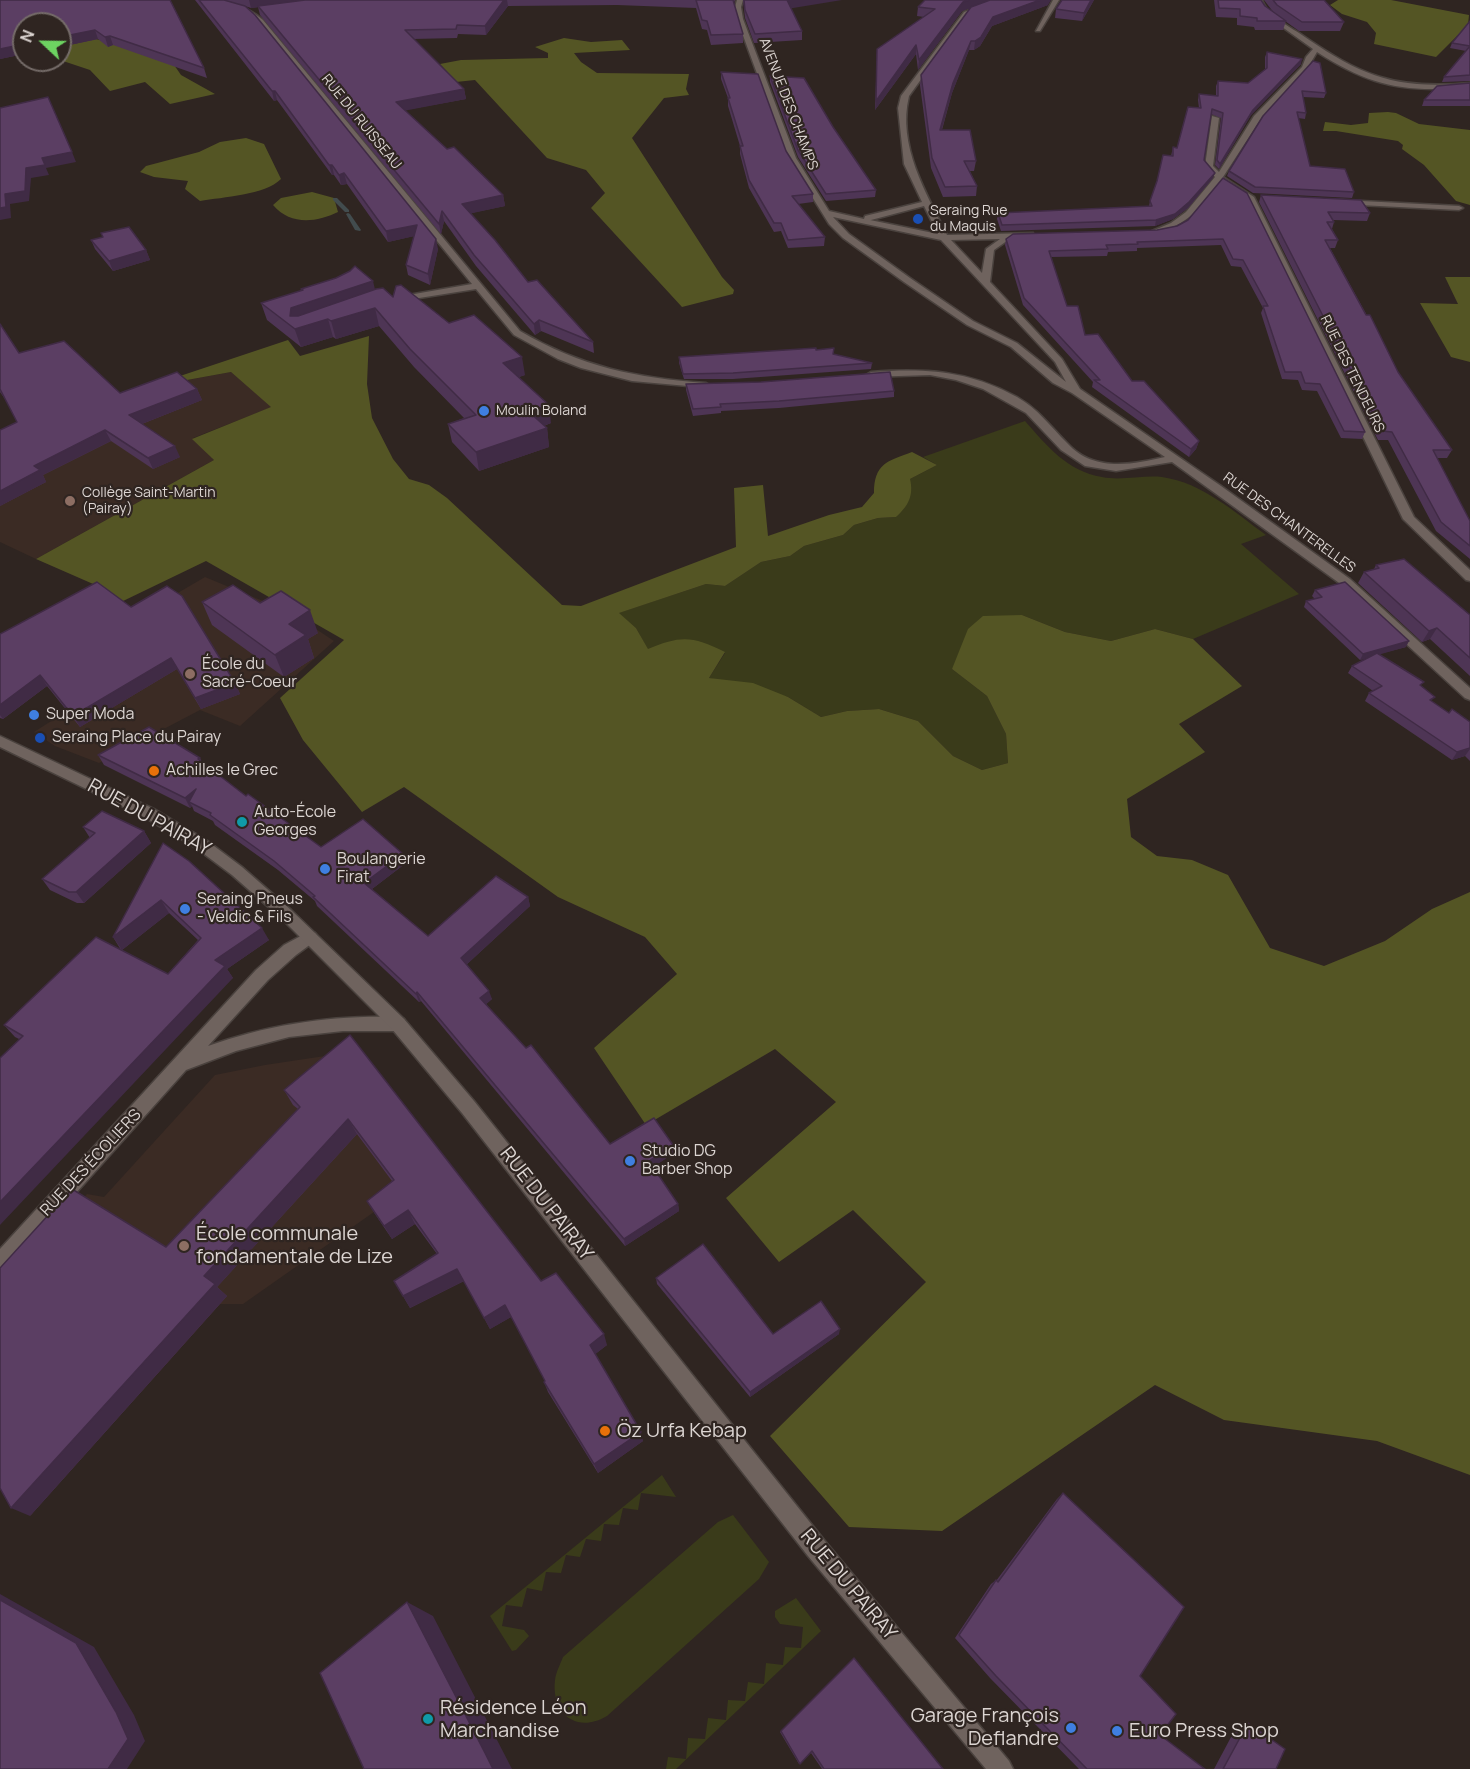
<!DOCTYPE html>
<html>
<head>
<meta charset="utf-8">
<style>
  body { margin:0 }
  #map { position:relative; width:1470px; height:1769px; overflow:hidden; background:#2f2521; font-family:Manrope,sans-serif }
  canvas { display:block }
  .north { position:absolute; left:12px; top:12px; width:60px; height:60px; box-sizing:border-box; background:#2f2521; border:2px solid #746b68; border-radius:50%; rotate:292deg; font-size:16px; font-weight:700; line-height:24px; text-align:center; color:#dcd5d2 }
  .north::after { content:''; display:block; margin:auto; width:21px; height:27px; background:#6dd361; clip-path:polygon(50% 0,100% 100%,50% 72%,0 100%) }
</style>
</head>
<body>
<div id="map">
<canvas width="1470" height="1769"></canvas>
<div class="north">N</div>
</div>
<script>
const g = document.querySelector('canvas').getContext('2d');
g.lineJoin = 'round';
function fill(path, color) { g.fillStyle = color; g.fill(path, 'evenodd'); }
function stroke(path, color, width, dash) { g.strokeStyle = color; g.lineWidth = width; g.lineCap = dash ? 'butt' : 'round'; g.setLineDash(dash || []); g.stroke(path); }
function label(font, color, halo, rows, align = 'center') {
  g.font = font + ' Manrope,sans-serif'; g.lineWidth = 4.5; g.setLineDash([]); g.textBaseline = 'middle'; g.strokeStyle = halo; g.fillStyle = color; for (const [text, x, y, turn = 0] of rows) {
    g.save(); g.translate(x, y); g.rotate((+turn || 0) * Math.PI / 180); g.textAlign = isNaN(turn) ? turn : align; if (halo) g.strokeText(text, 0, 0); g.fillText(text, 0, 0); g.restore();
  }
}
fill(new Path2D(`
  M 231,372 L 272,407 L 193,438 L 214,460 L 36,559 L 0,542 L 0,441 L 180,376 L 187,380 Z
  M 205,577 L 292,613 L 334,641 L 240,726 L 200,710 L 99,763 L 55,746 L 34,732 L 100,690 L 65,659 Z
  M 358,1051 L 401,1193 L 243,1304 L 220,1304 L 30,1516 L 0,1461 L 0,1295 L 87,1194 L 104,1197 L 215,1075 L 265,1065 Z`), '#3b2b24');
fill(new Path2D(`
  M 1025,421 C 1047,446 1067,471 1102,477 C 1121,481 1143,475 1162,477 C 1203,483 1234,512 1266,535 L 1241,544 L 1299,594 L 1193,639 L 1155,629 L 1111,641 L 1065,632 L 1022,615 L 952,669 L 987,696 L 1006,734 L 1008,763 L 982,770 L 953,756 L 918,721 L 879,709 L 847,711 L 821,717 L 788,697 L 709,678 L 725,653 L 648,650 L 636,628 L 618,613 L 706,584 L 725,586 L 761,562 L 790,556 L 804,546 L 843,535 L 854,525 L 878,518 L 896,517 L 910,479 L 937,465 L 923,457 Z
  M 662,1475 L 676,1497 L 641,1493 L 638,1510 L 623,1508 L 619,1525 L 604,1524 L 601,1541 L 586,1539 L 580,1557 L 566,1555 L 561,1573 L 546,1572 L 542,1591 L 527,1588 L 522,1607 L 506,1605 L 502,1626 L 524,1630 L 529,1636 L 516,1650 L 512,1651 L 490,1616 Z
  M 733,1515 L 769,1562 L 759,1579 L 607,1716 C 577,1734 551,1714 555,1680 C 556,1672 560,1665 563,1657 L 718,1522 Z
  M 796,1598 L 821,1631 L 676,1769 L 666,1769 L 668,1757 L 686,1759 L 688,1738 L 705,1739 L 708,1718 L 726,1720 L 728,1700 L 745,1701 L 748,1682 L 764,1684 L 766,1663 L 783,1665 L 785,1647 L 801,1648 L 803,1627 L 780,1624 L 775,1617 L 775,1611 Z`), '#3a3b1a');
fill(new Path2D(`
  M 1338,0 L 1391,0 L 1469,15 L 1468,25 L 1436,57 L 1374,44 L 1376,33 L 1367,22 L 1342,14 L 1330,5 Z
  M 564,38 L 591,42 L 622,40 L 630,50 L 574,53 L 581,62 L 597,73 L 689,74 L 686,89 L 689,95 L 664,98 L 632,138 L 722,277 L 734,290 L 733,294 L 682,307 L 591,208 L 605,193 L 586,170 L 547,158 L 475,80 L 456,82 L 440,64 L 461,60 L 548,58 L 548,53 L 535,47 Z
  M 96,39 L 170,59 L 181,75 L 215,94 L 170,104 L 145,82 L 110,91 L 90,70 L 60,60 L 60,47 Z
  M 1388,112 L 1396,113 L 1419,124 L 1470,130 L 1470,205 L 1456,201 L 1424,165 L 1402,149 L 1403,145 L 1398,141 L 1336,131 L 1323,131 L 1325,122 L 1351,125 L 1368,123 L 1369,113 Z
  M 246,138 L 264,144 L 281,179 C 265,195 223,197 200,201 L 185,189 L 188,181 L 154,177 L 140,172 L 146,166 L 199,152 L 220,142 Z
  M 312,192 L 334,198 L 338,212 C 315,223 290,225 273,205 L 281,198 Z
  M 1445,277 L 1470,277 L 1470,362 L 1451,357 L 1420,303 L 1458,304 Z
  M 369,336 L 367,384 L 372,418 L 393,459 L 409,479 L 429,485 L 447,498 L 562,605 L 581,606 L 736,547 L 734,488 L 763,485 L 768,536 L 829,515 L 862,507 L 874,493 C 874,464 887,461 912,452 L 937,465 L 910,479 C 914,496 908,506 896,517 L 878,518 L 854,525 L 843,535 L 804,546 L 790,556 L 761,562 L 725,586 L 706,584 L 619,613 L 636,628 L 648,649 C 681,635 693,636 725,652 L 709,678 L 753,683 L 788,697 L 821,717 L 847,711 L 879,709 L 918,721 L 953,756 L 982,770 L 1008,763 L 1006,734 L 987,696 L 952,669 L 968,629 L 983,616 L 1022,615 L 1065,632 L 1111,641 L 1155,629 L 1193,639 L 1242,686 L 1179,724 L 1205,752 L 1127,799 L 1131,837 L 1157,856 L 1192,860 L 1228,875 L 1270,948 L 1324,966 L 1385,941 L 1432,909 L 1470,892 L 1470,1475 L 1377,1441 L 1224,1420 L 1155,1385 L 942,1531 L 849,1527 L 770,1436 L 926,1282 L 853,1210 L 779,1262 L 726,1198 L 836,1102 L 775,1049 L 646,1125 L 594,1048 L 677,974 L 645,937 L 558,897 L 404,787 L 362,812 L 303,740 L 280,698 L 344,640 L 206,561 L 121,602 L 100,587 L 36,559 L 214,460 L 192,439 L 271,407 L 231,372 L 187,380 L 180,376 L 288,340 L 300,356 Z`), '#545524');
fill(new Path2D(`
  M 333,198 L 337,198 L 349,210 L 349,212 L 345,212 L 333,200 Z
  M 348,213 L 350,214 L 361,230 L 360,231 L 355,230 L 346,214 Z`), '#424c4e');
const minor = new Path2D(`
  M 205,0 C 225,0 249,7 263,20 L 520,331 C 581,367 637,378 706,383 L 711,386 L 710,388 L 632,381 L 581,368 L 558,359 L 514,335 L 476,289 L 394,302 L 394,298 L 397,297 L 472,284 L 259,22 L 249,13 Z
  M 737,0 L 743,0 L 741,7 L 743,19 L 796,158 L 829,211 L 864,219 L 865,216 L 922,202 L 904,164 L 898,108 L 901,96 L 964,12 L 998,0 L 1007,0 L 968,14 L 909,96 C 897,145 926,193 947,235 L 1033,233 L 1033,237 L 1030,238 L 1011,238 L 994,250 L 990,282 L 1062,359 L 1080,389 L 1221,486 L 1350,579 L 1470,688 L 1470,700 L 1465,698 L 1342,585 L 1172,462 L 1116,471 L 1085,466 L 1061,450 L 1026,413 L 983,389 L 956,380 L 930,375 L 868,377 L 866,375 L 871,372 C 925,368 968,370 1017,397 C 1038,409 1050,426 1067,443 C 1093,472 1131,465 1165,457 L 1072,393 L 1053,383 L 1011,347 L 967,325 L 904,282 L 843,238 L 829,224 L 788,158 L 737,19 L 735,7 ZM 924,206 L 938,234 L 870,220 L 871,220 ZM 833,217 L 941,240 L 1055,362 L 1066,382 L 1017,343 L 973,321 L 910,278 L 849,234 ZM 1000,239 L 986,249 L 982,273 L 951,240 Z
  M 1053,0 L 1059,0 L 1040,31 L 1036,31 Z
  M 1256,0 L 1262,0 C 1268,16 1285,24 1299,33 C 1361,76 1394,90 1470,83 L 1470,87 C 1406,93 1371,87 1317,52 L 1307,69 L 1260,120 L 1223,177 L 1254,197 L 1414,517 L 1470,570 L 1470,581 L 1466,580 L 1403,519 L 1247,198 L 1220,182 C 1204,207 1185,225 1156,234 L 1152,231 L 1171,223 L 1186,212 L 1215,177 L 1205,166 L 1212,116 L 1219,118 L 1213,166 L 1219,172 L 1254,116 L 1302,67 L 1306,57 L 1313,49 L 1264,14 Z
  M 1342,200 L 1459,206 L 1463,208 L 1459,210 L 1339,204 L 1339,200 Z`);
const tertiary = new Path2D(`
  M 310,931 L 315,933 L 318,937 L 315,941 L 296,955 L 268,980 L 208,1046 C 270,1024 332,1015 398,1017 L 404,1019 L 406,1024 L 404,1029 L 398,1031 L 343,1031 L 289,1037 L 236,1051 L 186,1070 L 7,1270 L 0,1272 L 0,1249 L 256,970 L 284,945 Z`);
const secondary = new Path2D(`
  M 0,736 L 154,809 L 206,840 L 242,867 L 291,910 L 404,1019 L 474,1101 L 824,1540 L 1009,1761 L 1013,1769 L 986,1769 L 808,1556 L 462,1113 L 392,1029 L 281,918 L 232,875 L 196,848 L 144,817 L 0,747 Z`);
stroke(minor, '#4a423e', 3);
stroke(tertiary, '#4a423e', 3);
stroke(secondary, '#4a423e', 3);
fill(minor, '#6f635e');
fill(tertiary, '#6f635e');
fill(secondary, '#6f635e');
fill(new Path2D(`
  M 0,0 L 170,0 L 204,68 L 207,78 L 113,45 L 108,47 L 98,39 L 60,47 L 60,24 L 24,24 L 24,54 L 0,59 Z
  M 195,0 L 735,0 L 734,3 L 743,34 L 743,43 L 711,45 L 707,30 L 702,29 L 696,8 L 617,5 L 508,6 L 486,35 L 458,34 L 457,38 L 413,39 L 464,89 L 466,99 L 405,110 L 447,149 L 503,195 L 505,206 L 471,213 L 528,282 L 593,342 L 594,353 L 541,331 L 535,335 L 476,266 L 444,221 L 441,234 L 260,15 L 258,7 L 251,8 L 242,5 L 438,249 L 430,285 L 408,275 L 406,265 L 414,236 L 388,242 L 347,184 L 341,185 L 334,175 L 332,175 L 277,100 L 274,101 Z
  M 743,0 L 791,8 L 802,31 L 802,40 L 754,43 L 745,18 Z
  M 1062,0 L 1094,0 L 1082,21 L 1055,18 L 1056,9 Z
  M 1214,0 L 1261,0 L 1265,6 L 1274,13 L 1264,0 L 1324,0 L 1344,22 L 1340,31 L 1299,31 L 1285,21 L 1286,21 L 1283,30 L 1255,30 L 1254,27 L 1237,25 L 1237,18 L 1216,17 Z
  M 1048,5 L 992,26 L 980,46 L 974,50 L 969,50 L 952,93 L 942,130 L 976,161 L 974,171 L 970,171 L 977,186 L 976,196 L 943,197 L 931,168 L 920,85 L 921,75 L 970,8 L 962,11 L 918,70 L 916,54 L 875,110 L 877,49 L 924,17 L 917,16 L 918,7 Z
  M 1470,21 L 1470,81 L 1442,82 L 1444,77 L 1466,51 L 1450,48 L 1452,43 Z
  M 1267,52 L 1301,64 L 1251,115 L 1219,169 L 1215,165 L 1221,118 L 1211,114 L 1204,160 L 1213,178 L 1188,208 L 1173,219 L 1155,226 L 1001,231 L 997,219 L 998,213 L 1149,206 L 1150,201 L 1171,156 L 1173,147 L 1177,148 L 1199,108 L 1198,100 L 1199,94 L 1216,96 L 1216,86 L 1218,81 L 1248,83 L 1265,69 L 1265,57 Z
  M 1313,61 L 1326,93 L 1324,98 L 1303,97 L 1306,113 L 1305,119 L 1298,118 L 1310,166 L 1354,192 L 1352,198 L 1253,193 L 1227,176 L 1229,171 Z
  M 721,72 L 786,151 L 813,194 L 813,202 L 798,204 L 825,237 L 824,246 L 788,248 L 781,231 L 774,232 L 749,188 L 740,154 L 740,146 L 728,106 L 728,98 L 721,79 Z
  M 770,76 L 833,127 L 876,190 L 875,197 L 826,201 L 798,157 L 770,82 Z
  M 1470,83 L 1470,106 L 1422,106 L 1424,100 Z
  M 1223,178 L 1365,432 L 1362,439 L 1341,438 L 1317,391 L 1302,390 L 1298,380 L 1282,379 L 1261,313 L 1263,308 L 1241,267 L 1231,266 L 1221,245 L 1137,248 L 1137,251 L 1108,252 L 1107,256 L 1051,257 L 1067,306 L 1085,335 L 1132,381 L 1199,441 L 1196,449 L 1189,457 L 1092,387 L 1093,382 L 1023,305 L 1005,245 L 1006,239 L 1157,230 L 1177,226 L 1188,220 Z
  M 1261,195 L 1370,213 L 1367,221 L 1333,220 L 1334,222 L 1332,229 L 1338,240 L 1335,248 L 1330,248 L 1398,372 L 1452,450 L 1447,458 L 1437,458 L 1470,521 L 1470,559 L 1436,531 L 1388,440 L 1378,440 L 1259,202 Z
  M 101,233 L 146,250 L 150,260 L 113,271 L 95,249 L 91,240 L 103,237 Z
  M 301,289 L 375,290 L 393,297 L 449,323 L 525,375 L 519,377 L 551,423 L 544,426 L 547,428 L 549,447 L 479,471 L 452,442 L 448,424 L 464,418 L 414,367 L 379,326 L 336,339 L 333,337 L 301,347 L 267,320 L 261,303 L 301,291 Z
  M 0,324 L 19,353 L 120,393 L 197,389 L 202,400 L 142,424 L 180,457 L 153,469 L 111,441 L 43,475 L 46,482 L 0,506 L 17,422 L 7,402 L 0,392 Z
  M 816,350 L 872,363 L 871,369 L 733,379 L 684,379 L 679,363 L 679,357 Z
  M 686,384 L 894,391 L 894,397 L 779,408 L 721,411 L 721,413 L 693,416 L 686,390 Z
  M 1376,565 L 1470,615 L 1470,676 L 1430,639 L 1422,642 L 1358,583 L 1364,572 L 1374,569 Z
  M 97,582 L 235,683 L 240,694 L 201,709 L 177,669 L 80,727 L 47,686 L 3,719 L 0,718 L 0,634 Z
  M 1315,590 L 1406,647 L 1379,654 L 1421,687 L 1432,702 L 1449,713 L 1470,722 L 1470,761 L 1465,756 L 1452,760 L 1365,701 L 1369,693 L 1373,691 L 1348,673 L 1352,666 L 1367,658 L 1360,660 L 1304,607 L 1306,601 L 1315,599 L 1312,596 Z
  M 202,602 L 260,603 L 318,633 L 308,639 L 314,658 L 284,677 L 212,625 Z
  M 98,755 L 200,758 L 202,763 L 246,796 L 321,847 L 403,854 L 406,863 L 372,889 L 428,936 L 528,897 L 530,906 L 466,965 L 492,999 L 486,1004 L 610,1144 L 673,1145 L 674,1153 L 653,1167 L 678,1204 L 679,1211 L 625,1246 L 421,1001 L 419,1002 L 317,906 L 315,901 L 278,870 L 215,825 L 213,821 L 194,811 L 192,806 L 190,808 L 104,765 Z
  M 83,827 L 144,831 L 151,843 L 84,903 L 77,903 L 50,890 L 42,879 L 90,838 Z
  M 163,843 L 269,940 L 227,969 L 233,978 L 19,1039 L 15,1037 L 4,1025 L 121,950 L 113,937 ZM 169,913 L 198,940 L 168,974 L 122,950 Z
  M 350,1035 L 541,1281 L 607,1345 L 595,1354 L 643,1441 L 598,1473 L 548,1392 L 544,1382 L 545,1381 L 511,1317 L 490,1329 L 464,1281 L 410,1308 L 403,1296 L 437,1254 L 415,1224 L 392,1239 L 375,1214 L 367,1201 L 392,1181 L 357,1134 L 217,1287 L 227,1296 L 30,1516 L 166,1247 L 298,1109 L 293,1105 L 284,1090 Z
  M 656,1278 L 773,1334 L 839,1334 L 750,1397 L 657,1284 Z
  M 1063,1493 L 1140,1676 L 1160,1735 L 1205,1769 L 1079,1769 L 990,1678 L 955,1638 L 991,1584 L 996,1580 L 996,1581 L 1057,1499 Z
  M 854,1658 L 943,1769 L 822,1769 L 811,1753 L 799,1764 L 780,1732 Z
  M 1248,1723 L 1276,1769 L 1214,1769 L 1238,1724 Z`), '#4e3555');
fill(new Path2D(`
  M 249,0 L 340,0 L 251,8 Z
  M 504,0 L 507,0 L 508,6 L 486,35 L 485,26 Z
  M 787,0 L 842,0 L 787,9 Z
  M 969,0 L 991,0 L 962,11 L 918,70 L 919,60 L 963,2 Z
  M 1040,0 L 1051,0 L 1048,5 L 992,26 L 980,46 L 974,50 L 975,41 L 993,17 Z
  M 1091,0 L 1094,0 L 1082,21 L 1084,13 Z
  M 95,30 L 98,39 L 60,47 L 60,37 Z
  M 110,36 L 113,45 L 108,47 L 105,37 Z
  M 971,41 L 969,50 L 952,93 L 939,139 L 940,130 L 953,83 Z
  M 24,44 L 24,54 L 0,59 L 0,49 Z
  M 916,45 L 916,54 L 875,110 L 876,101 Z
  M 1302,59 L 1301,64 L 1251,115 L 1219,169 L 1220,164 L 1253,110 Z
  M 464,89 L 466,99 L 398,112 L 396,102 Z
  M 272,91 L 275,91 L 277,100 L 274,101 Z
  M 72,152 L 76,162 L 46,168 L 49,175 L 31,178 L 29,201 L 10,204 L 11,218 L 0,220 L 0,208 L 5,194 L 26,168 L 42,158 Z
  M 329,165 L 332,165 L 334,175 L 332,175 Z
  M 344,173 L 347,184 L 341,185 L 339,175 Z
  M 1215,173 L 1213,178 L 1188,208 L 1173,219 L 1155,226 L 1156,220 Z
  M 503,195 L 505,206 L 464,215 L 462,204 Z
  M 442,211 L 444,221 L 441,234 L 439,224 Z
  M 417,225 L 419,235 L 388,242 L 386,231 Z
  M 436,239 L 438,249 L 430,285 L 428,274 Z
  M 146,250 L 150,260 L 113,271 L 109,261 Z
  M 373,281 L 377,298 L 328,319 L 333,337 L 301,347 L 290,316 L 291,308 Z
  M 375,308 L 379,326 L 336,339 L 331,321 Z
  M 539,320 L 541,331 L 535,335 L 534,324 Z
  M 522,357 L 525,375 L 506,381 L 503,363 Z
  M 197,389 L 202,400 L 134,427 L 129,415 Z
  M 549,405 L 551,423 L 532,430 L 529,412 Z
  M 547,428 L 549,447 L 479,471 L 476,452 Z
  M 105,430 L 111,441 L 43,475 L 46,482 L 0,506 L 0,491 L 34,466 Z
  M 1199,441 L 1196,449 L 1189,457 L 1191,449 Z
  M 175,446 L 180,457 L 153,469 L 148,458 Z
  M 310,610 L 318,633 L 308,639 L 314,658 L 284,677 L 275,655 L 289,624 Z
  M 1437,628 L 1430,639 L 1422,642 L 1429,631 Z
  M 1409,641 L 1406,647 L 1360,660 L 1363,654 Z
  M 171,658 L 177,669 L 80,727 L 73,716 Z
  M 40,675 L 47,686 L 3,719 L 0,715 L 0,705 Z
  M 235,683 L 240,694 L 201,709 L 195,698 Z
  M 1470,749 L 1465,756 L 1452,760 L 1457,752 Z
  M 196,789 L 189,802 L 192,806 L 190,808 L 185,798 Z
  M 144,831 L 151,843 L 84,903 L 76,892 Z
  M 403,854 L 406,863 L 368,892 L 364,883 Z
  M 528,897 L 530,906 L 464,967 L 461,958 Z
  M 161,900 L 169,913 L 122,950 L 113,937 Z
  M 262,928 L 269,940 L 227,969 L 233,978 L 0,1225 L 0,1202 L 215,960 Z
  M 489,991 L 492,999 L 483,1007 L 480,998 Z
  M 417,992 L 421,1001 L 419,1002 L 416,994 Z
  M 348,1119 L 357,1134 L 217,1287 L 227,1296 L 30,1516 L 11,1508 L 204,1276 Z
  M 673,1145 L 674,1153 L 650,1169 L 649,1161 Z
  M 678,1204 L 679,1211 L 625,1246 L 624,1239 Z
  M 408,1210 L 415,1224 L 392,1239 L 384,1226 Z
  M 457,1269 L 464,1281 L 410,1308 L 403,1296 Z
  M 505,1305 L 511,1317 L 490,1329 L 484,1318 Z
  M 840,1329 L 839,1334 L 750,1397 L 750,1392 Z
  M 604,1334 L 607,1345 L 593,1356 L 590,1345 Z
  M 641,1432 L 643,1441 L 598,1473 L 594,1464 Z
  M 0,1594 L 94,1647 L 134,1715 L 145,1741 L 127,1769 L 108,1769 L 0,1600 Z
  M 407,1602 L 433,1616 L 512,1769 L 493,1769 Z`), '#402b45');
const building = new Path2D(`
  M 0,0 L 170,0 L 204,68 L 110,36 L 105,37 L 95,30 L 60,37 L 60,24 L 24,24 L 24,44 L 0,49 Z
  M 199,0 L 224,0 L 245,6 L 255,15 L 436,239 L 428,274 L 406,265 L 417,225 L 386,231 L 344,173 L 339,175 L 332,165 L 329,165 L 275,91 L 272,91 Z
  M 305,0 L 504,0 L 485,26 L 457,25 L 456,29 L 405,30 L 464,89 L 396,102 L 447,149 L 454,147 L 503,195 L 462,204 L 495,240 L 528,282 L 537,280 L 593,342 L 539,320 L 534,324 L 474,255 L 442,211 L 439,224 L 258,6 Z
  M 696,0 L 733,0 L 743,34 L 711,35 L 707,21 L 702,20 Z
  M 744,0 L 788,0 L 787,0 L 802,31 L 755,34 L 745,10 Z
  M 925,0 L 969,0 L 963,2 L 919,60 L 916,45 L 876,101 L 877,49 L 935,9 L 918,7 Z
  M 990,0 L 1040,0 L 993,17 L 981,37 L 975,41 L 971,41 L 953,83 L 940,130 L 970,130 L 976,161 L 964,161 L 977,186 L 945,187 L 932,158 L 921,75 L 971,7 Z
  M 1062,0 L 1091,0 L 1084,13 L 1056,9 Z
  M 1218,0 L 1261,0 L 1265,6 L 1286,21 L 1257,21 L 1257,18 L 1240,16 L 1240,9 L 1219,8 Z
  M 1273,0 L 1324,0 L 1344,22 L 1302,22 L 1277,5 Z
  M 1470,21 L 1470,75 L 1444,77 L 1470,46 L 1452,43 Z
  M 1267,52 L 1302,59 L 1253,110 L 1220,164 L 1217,160 L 1223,113 L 1212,109 L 1204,160 L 1215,173 L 1189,202 L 1175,214 L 1156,220 L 1002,225 L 998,213 L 1152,206 L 1150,201 L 1157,181 L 1163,155 L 1173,156 L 1173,147 L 1177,148 L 1188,107 L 1201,108 L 1199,94 L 1218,96 L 1218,81 L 1248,83 L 1267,68 Z
  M 1313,61 L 1320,63 L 1326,93 L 1302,91 L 1306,113 L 1297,112 L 1310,166 L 1345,169 L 1354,192 L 1255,187 L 1229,171 L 1263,116 Z
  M 721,72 L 758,74 L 786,151 L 813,194 L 792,196 L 825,237 L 788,240 L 781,223 L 774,223 L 749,180 L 740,146 L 743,146 L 728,98 L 730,98 Z
  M 770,76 L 804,78 L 833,127 L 876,190 L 826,194 L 798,150 Z
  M 1470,83 L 1470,100 L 1424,100 L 1437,86 Z
  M 48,97 L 72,152 L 42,158 L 45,165 L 26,168 L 25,191 L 5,194 L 6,207 L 0,208 L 0,108 Z
  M 1223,178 L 1247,193 L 1365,432 L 1344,431 L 1320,384 L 1305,383 L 1301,372 L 1285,372 L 1263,306 L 1268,306 L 1243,260 L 1233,259 L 1223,239 L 1137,242 L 1138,244 L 1106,245 L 1108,249 L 1049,251 L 1067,306 L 1078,306 L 1085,335 L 1098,334 L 1132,381 L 1144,381 L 1199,441 L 1191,449 L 1094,380 L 1100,380 L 1024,298 L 1006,239 L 1013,234 L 1157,230 L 1177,226 L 1188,220 Z
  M 1261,195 L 1361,200 L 1370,213 L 1328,212 L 1334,222 L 1327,222 L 1338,240 L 1325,240 L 1366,315 L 1370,315 L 1398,372 L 1452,450 L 1433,450 L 1470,521 L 1470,546 L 1441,522 L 1392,432 L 1382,431 Z
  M 129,227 L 146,250 L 109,261 L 91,240 L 103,237 L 101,233 Z
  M 355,266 L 373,281 L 291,308 L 290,316 L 298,316 L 376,289 L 383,288 L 393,297 L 396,286 L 401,285 L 449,323 L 474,315 L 522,357 L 503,363 L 549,405 L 529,412 L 547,428 L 476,452 L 448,424 L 476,415 L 410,349 L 375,308 L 331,321 L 328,319 L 295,329 L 261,303 L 303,290 L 301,289 L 336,278 L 350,271 Z
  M 0,324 L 19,353 L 64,341 L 120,393 L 177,372 L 197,389 L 129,415 L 175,446 L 148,458 L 105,430 L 34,466 L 40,470 L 0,491 L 0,430 L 17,422 L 0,389 Z
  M 816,348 L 816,350 L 834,348 L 833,354 L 872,363 L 733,373 L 683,374 L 679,357 Z
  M 890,372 L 894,391 L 779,401 L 720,404 L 721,407 L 693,409 L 686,384 L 761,382 Z
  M 1404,559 L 1470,615 L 1470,658 L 1437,628 L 1429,631 L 1364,572 L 1379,568 L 1376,565 Z
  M 97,582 L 131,607 L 167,586 L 182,596 L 235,683 L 195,698 L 171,658 L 73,716 L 40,675 L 0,705 L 0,634 Z
  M 1345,582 L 1409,641 L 1363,654 L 1306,601 L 1322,597 L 1315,590 Z
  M 233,585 L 260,603 L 281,591 L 310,610 L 289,624 L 306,635 L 275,655 L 202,602 Z
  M 1377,653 L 1424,682 L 1420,685 L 1435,697 L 1430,700 L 1449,713 L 1452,709 L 1470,722 L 1470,748 L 1457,752 L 1369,693 L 1382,686 L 1352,666 Z
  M 149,727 L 200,758 L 198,759 L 246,796 L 248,794 L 321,847 L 363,819 L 403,854 L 364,883 L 428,936 L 496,876 L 528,897 L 461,958 L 489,991 L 480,998 L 526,1048 L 531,1045 L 610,1144 L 654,1118 L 673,1145 L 649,1161 L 678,1204 L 624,1239 L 417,992 L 416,994 L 313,897 L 315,896 L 274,861 L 210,815 L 211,813 L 189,802 L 196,789 L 185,798 L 98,755 Z
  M 102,811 L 144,831 L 76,892 L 69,892 L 42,879 L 95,833 L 83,827 Z
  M 163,843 L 189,861 L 262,928 L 215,960 L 225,966 L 0,1202 L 0,1058 L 23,1036 L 4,1025 L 96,937 L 168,974 L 201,938 L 161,900 L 113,937 Z
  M 350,1035 L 541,1281 L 556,1273 L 604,1334 L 590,1345 L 641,1432 L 594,1464 L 544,1382 L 545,1381 L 505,1305 L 484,1318 L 457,1269 L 403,1296 L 394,1281 L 438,1253 L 408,1210 L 384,1226 L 367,1201 L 394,1180 L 348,1119 L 204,1276 L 215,1284 L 11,1508 L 0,1488 L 0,1268 L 72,1189 L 166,1247 L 300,1107 L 284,1090 Z
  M 703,1244 L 773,1334 L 821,1301 L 840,1329 L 750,1392 L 656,1278 Z
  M 1063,1493 L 1184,1607 L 1140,1676 L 1176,1714 L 1160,1735 L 1205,1769 L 1087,1769 L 996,1676 L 959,1635 L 996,1580 L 998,1582 Z
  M 0,1600 L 76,1643 L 116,1712 L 128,1739 L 108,1769 L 0,1769 Z
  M 407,1602 L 485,1753 L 493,1769 L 364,1769 L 320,1673 Z
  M 854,1658 L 943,1769 L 824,1769 L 812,1751 L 800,1764 L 781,1731 Z
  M 1248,1723 L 1285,1749 L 1276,1769 L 1223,1769 Z`);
fill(building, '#5b3e63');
stroke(building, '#402b45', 1.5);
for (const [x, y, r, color] of [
  [918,219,6,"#1a4fb4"],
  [484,411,6,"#3f7fe0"],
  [70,501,6,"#8d6e63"],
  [190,674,6,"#8d6e63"],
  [34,715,6,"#3f7fe0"],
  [40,738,6,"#1a4fb4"],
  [154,771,6,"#e8710a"],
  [242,822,6,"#0f9aa8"],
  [325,869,6,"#3f7fe0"],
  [185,909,6,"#3f7fe0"],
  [630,1161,6,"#3f7fe0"],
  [184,1246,6,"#8d6e63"],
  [605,1431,6,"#e8710a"],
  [428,1719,6,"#0f9aa8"],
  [1071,1728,6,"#3f7fe0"],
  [1117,1731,6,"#3f7fe0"]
]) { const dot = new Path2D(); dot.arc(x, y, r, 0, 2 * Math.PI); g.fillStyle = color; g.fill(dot); stroke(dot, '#2f2521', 2); }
label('14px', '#dcd5d2', '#2f2521', [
  ["AVENUE DES CHAMPS",788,104,69],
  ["RUE DU RUISSEAU",361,122,51],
  ["RUE DES TENDEURS",1352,374,64],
  ["RUE DES CHANTERELLES",1289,523,36]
]);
label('14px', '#dcd5d2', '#2f2521', [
  ["Seraing Rue",930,211],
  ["du Maquis",930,227],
  ["Moulin Boland",496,411],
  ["Collège Saint-Martin",82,493],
  ["(Pairay)",82,509]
], 'left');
label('16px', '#dcd5d2', '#2f2521', [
  ["École du",202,665],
  ["Sacré-Coeur",202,683],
  ["Super Moda",46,715],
  ["Seraing Place du Pairay",52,738],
  ["Achilles le Grec",166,771],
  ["Auto-École",254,813],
  ["Georges",254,831],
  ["Boulangerie",337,860],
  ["Firat",337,878],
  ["Seraing Pneus",197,900],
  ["- Veldic & Fils",197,918],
  ["Studio DG",642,1152],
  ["Barber Shop",642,1170]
], 'left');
label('16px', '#dcd5d2', '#2f2521', [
  ["RUE DES ÉCOLIERS",91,1163,-47]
]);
label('20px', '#dcd5d2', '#2f2521', [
  ["RUE DU PAIRAY",149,818,29],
  ["RUE DU PAIRAY",546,1204,52],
  ["RUE DU PAIRAY",848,1585,50]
]);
label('20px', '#dcd5d2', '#2f2521', [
  ["École communale",196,1234],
  ["fondamentale de Lize",196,1257],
  ["Öz Urfa Kebap",617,1431],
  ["Résidence Léon",440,1708],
  ["Marchandise",440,1731],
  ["Garage François",1059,1716,"right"],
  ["Deflandre",1059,1739,"right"],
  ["Euro Press Shop",1129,1731]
], 'left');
</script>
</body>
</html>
